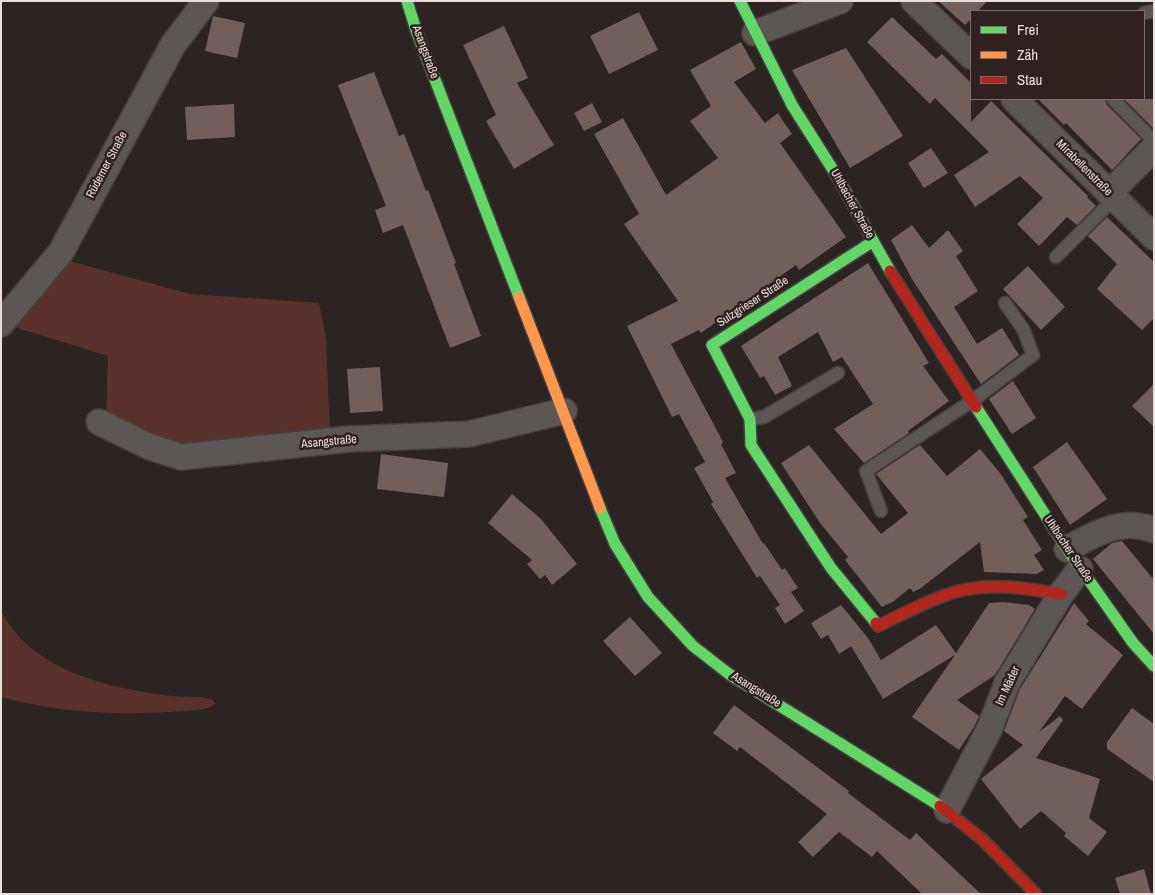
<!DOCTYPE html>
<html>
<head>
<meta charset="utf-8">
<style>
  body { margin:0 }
  #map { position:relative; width:1155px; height:895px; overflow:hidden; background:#2c2423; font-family:"Archivo Narrow",sans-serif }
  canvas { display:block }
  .frame { position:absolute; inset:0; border:2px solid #e8dedc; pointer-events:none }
  .legend { position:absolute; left:970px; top:10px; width:175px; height:90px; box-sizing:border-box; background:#30211f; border:1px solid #7a6d6b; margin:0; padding:6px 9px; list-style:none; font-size:15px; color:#e8dedc }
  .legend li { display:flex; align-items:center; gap:10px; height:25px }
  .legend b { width:25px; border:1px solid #7a6d6b }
</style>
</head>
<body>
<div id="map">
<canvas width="1155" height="895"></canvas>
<div class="frame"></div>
<ul class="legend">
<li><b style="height:6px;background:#63d668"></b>Frei</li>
<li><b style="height:6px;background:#ff974d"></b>Zäh</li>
<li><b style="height:6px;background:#b3261e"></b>Stau</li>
</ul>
</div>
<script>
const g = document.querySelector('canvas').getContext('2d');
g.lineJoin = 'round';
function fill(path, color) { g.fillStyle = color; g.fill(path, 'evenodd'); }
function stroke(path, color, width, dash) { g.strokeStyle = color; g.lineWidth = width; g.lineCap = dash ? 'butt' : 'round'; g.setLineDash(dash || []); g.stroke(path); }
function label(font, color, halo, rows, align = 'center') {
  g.font = font + ' "Archivo Narrow",sans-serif'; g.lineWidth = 5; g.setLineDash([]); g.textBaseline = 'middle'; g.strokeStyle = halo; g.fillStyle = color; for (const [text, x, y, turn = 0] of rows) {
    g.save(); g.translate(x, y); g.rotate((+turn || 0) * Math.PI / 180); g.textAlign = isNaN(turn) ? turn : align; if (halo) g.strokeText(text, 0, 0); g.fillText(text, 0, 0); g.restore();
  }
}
fill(new Path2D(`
  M 62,259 L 190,294 L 319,303 L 326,339 L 330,434 L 183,452 L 106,420 L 108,356 L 8,325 Z
  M 1,611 C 33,672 109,688 172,696 C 185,698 200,695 213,700 L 215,704 C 207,711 192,710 182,711 C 121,716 60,713 1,697 Z`), '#5b322b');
fill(new Path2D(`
  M 938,1 L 987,1 L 978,11 L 971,11 L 971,19 L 965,25 Z
  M 639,12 L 658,50 L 609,74 L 590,36 Z
  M 213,16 L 245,23 L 237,58 L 205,51 Z
  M 892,17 L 936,59 L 942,54 L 971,83 L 971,122 L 991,101 L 1088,196 L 1087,197 L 1096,206 L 1077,225 L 1067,217 L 1039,246 L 1017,224 L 1043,198 L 1020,176 L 975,207 L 954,175 L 989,152 L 935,98 L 930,104 L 867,42 Z
  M 504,26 L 528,78 L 517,83 L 554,145 L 514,169 L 486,121 L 496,115 L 463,45 Z
  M 741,42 L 756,69 L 734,82 L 765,123 L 778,113 L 785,124 L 792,134 L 780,143 L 846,237 L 799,270 L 796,265 L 701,333 L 699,330 L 671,344 L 723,442 L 721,444 L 736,473 L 725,478 L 763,544 L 764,543 L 782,570 L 785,568 L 798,588 L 791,592 L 804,611 L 785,624 L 775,608 L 780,605 L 760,576 L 757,578 L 711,504 L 713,502 L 694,468 L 705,462 L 679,414 L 672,417 L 627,326 L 678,301 L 624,224 L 639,214 L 594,134 L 623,118 L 666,195 L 718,158 L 690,121 L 711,106 L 690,70 Z
  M 846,48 L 903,136 L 850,168 L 792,70 Z
  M 374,72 L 399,136 L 404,134 L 426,191 L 428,190 L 456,263 L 454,264 L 481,336 L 450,348 L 403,225 L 383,233 L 375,210 L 386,206 L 338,85 Z
  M 1038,99 L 1105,99 L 1107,105 L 1141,139 L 1112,170 L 1066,123 L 1064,125 Z
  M 1124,99 L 1154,99 L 1154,127 L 1153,128 Z
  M 592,103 L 602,122 L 584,131 L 574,113 Z
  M 234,104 L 235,137 L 187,140 L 185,107 Z
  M 931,148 L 948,173 L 924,188 L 908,163 Z
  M 1107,217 L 1154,262 L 1154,318 L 1142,330 L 1097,289 L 1117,264 L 1088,236 Z
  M 912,225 L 929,248 L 948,230 L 963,251 L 956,256 L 978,291 L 954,307 L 977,344 L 1002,328 L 1019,355 L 981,384 L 912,279 L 891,240 Z
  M 868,263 L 929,363 L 923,366 L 949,401 L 908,431 L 909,433 L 864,463 L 834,429 L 873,404 L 842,357 L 833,362 L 818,332 L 778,357 L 792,386 L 775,395 L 764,376 L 760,378 L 741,346 Z
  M 1028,266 L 1065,307 L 1041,330 L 1003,289 Z
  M 380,367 L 383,411 L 350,413 L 347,369 Z
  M 1013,381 L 1036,418 L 1012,434 L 989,399 Z
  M 1154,384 L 1154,427 L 1132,406 Z
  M 1067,442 L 1107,499 L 1070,525 L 1033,467 Z
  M 809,445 L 881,534 L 908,513 L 876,474 L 920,445 L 947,476 L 980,449 L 1000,473 L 1028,517 L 1023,520 L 1042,550 L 1034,555 L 1044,570 L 1037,574 L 984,572 L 980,542 L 921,588 L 913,592 L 910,588 L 894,601 L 882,607 L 845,560 L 848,557 L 820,523 L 781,463 Z
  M 381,454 L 448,463 L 444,497 L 377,489 Z
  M 512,494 L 541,519 L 577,564 L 552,585 L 545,575 L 540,579 L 527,564 L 532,560 L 488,523 Z
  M 1122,541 L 1154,580 L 1154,634 L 1093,559 L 1112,543 Z
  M 1003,602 L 1029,605 L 1035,609 L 995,675 L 957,700 L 979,716 L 974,727 L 959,750 L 912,717 L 955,655 L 883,699 L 851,646 L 839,654 L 828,635 L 821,639 L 811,623 L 841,605 L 868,638 L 881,660 L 936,625 L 956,653 L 989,603 Z
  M 1074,603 L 1089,621 L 1086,624 L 1123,655 L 1082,709 L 1065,696 L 1039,732 L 1060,716 L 1063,720 L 1036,758 L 1100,779 L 1089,818 L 1107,832 L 1088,856 L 1064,836 L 1066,833 L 1041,811 L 1020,829 L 981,779 L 1023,745 L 1004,731 L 1020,689 Z
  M 630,617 L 662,653 L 635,676 L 603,641 Z
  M 734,705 L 849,791 L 848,793 L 910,840 L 916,833 L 981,894 L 922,894 L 877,851 L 872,857 L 839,832 L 813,857 L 798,842 L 827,814 L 740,747 L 737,751 L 713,733 Z
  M 1132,708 L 1154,724 L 1154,782 L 1107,749 L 1107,742 Z
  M 1144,869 L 1151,894 L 1120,894 L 1115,878 Z`), '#725e5b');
const lane = new Path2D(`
  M 1144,13 L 1154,11
  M 1113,99 L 1154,141
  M 1056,257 L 1114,199
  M 750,419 L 764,417 L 838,373
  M 881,511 L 866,471 L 972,401 L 1033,355 L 1023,329 L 1005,303`);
const street = new Path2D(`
  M 914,1 L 971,56
  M 755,33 L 840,1
  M 1014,99 L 1154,237
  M 1109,193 L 1154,148
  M 1,324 L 61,252 L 173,45 L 206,1
  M 99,422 L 150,447 L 181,457 L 349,439 L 469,434 L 564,411
  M 1067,549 C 1095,534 1121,517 1154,530
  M 947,810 L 989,730 L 1007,683 L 1061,594 L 1080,569`);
const fast = new Path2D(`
  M 407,1 L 417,33 L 519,297
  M 740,1 L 792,105 L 835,173 L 890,271
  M 872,242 L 712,345 L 750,419 L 751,445 L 831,568 L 876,623
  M 976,407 L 1067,549 L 1133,643 L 1154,666
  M 600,508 L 615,544 L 648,597 L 693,646 L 729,674 L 940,806`);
const slow = new Path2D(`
  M 519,297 L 600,508`);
const jam = new Path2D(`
  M 890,271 L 976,407
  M 876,623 L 878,626 C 903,614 928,600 955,592 C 989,582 1026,588 1061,594
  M 940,806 L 983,840 L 1036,894`);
stroke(lane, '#46403e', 15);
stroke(street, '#46403e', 28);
stroke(fast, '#46403e', 14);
stroke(slow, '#46403e', 14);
stroke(jam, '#46403e', 14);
stroke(lane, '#5c5654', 12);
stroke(street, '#5c5654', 25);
stroke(fast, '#63d668', 11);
stroke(slow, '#ff974d', 11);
stroke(jam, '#b3261e', 11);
label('12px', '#e8dedc', '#30211f', [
  ["Asangstraße",425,52,70],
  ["Rüderner Straße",107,165,-62],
  ["Mirabellenstraße",1084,168,45],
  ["Uhlbacher Straße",852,204,61],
  ["Sulzgrieser Straße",753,302,-33],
  ["Asangstraße",329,442,-5],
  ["Uhlbacher Straße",1068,549,56],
  ["Im Mäder",1008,686,-65],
  ["Asangstraße",756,690,32]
]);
</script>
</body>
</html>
